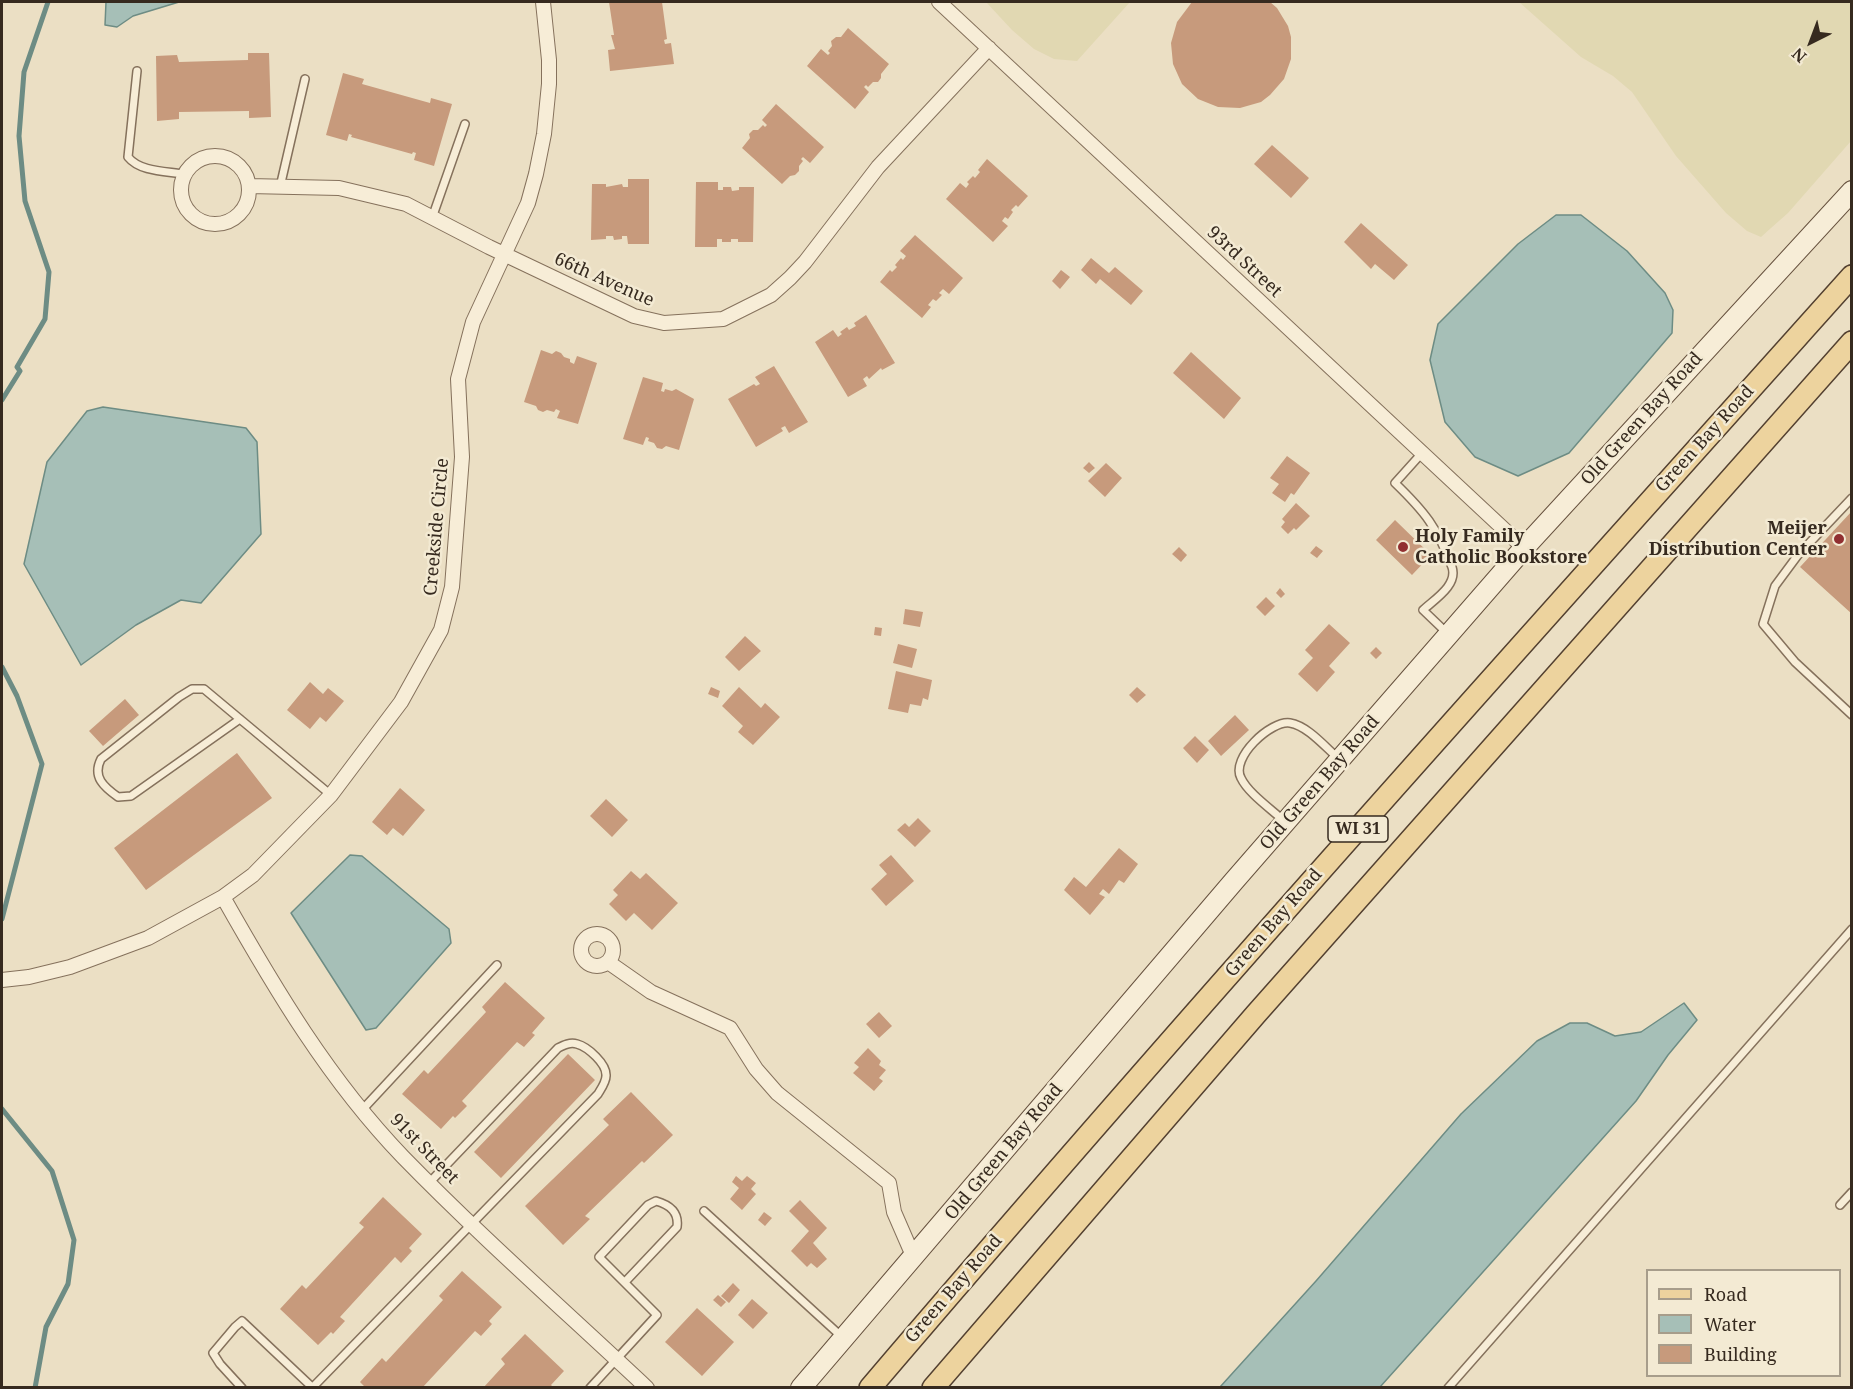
<!DOCTYPE html>
<html>
<head>
<meta charset="utf-8">
<style>
  body { margin:0 }
  #map { position:relative; width:1853px; height:1389px; overflow:hidden; background:#ebdfc4; font-family:"Noto Serif",serif }
  canvas { display:block }
  .frame { position:absolute; inset:0; border:3px solid #362a1f; pointer-events:none }
  .legend { position:absolute; left:1646px; top:1269px; width:195px; height:108px; box-sizing:border-box; background:#f3ead3; border:2px solid #a79d8b; margin:0; padding:8px 10px; list-style:none; font-size:18px; color:#362a1f }
  .legend li { display:flex; align-items:center; gap:12px; height:30px }
  .legend b { width:30px; border:2px solid #a79d8b }
  .north { position:absolute; left:1781px; top:12px; width:60px; height:60px; -webkit-text-stroke:4px #f3ead3; paint-order:stroke; rotate:222deg; font-size:16px; font-weight:700; line-height:24px; text-align:center; color:#362a1f }
  .north::after { content:''; display:block; margin:auto; width:21px; height:27px; background:#362a1f; clip-path:polygon(50% 0,100% 100%,50% 72%,0 100%) }
</style>
</head>
<body>
<div id="map">
<canvas width="1853" height="1389"></canvas>
<div class="frame"></div>
<ul class="legend">
<li><b style="height:8px;background:#edd39e"></b>Road</li>
<li><b style="height:16px;background:#a6bfb7"></b>Water</li>
<li><b style="height:16px;background:#c79a7c"></b>Building</li>
</ul>
<div class="north">N</div>
</div>
<script>
const g = document.querySelector('canvas').getContext('2d');
g.lineJoin = 'round';
function fill(path, color) { g.fillStyle = color; g.fill(path, 'evenodd'); }
function stroke(path, color, width, dash) { g.strokeStyle = color; g.lineWidth = width; g.lineCap = dash ? 'butt' : 'round'; g.setLineDash(dash || []); g.stroke(path); }
function label(font, color, halo, rows, align = 'center') {
  g.font = font + ' "Noto Serif",serif'; g.lineWidth = 5; g.setLineDash([]); g.textBaseline = 'middle'; g.strokeStyle = halo; g.fillStyle = color; for (const [text, x, y, turn = 0] of rows) {
    g.save(); g.translate(x, y); g.rotate((+turn || 0) * Math.PI / 180); g.textAlign = isNaN(turn) ? turn : align; if (halo) g.strokeText(text, 0, 0); g.fillText(text, 0, 0); g.restore();
  }
}
fill(new Path2D(`
  M 986,2 L 1130,2 L 1077,61 L 1054,59 L 1034,49 L 1012,30 Z
  M 1519,2 L 1851,2 L 1851,141 L 1788,213 L 1771,228 L 1761,237 L 1747,231 L 1726,213 L 1676,156 L 1632,92 L 1613,76 L 1581,57 Z`), '#e1d8b2');
const water = new Path2D(`
  M 106,2 L 179,2 L 133,16 L 117,27 L 105,25 Z
  M 1556,215 L 1581,215 L 1627,251 L 1665,293 L 1673,310 L 1672,333 L 1569,453 L 1518,476 L 1475,457 L 1445,422 L 1430,360 L 1438,324 L 1518,244 Z
  M 103,407 L 246,428 L 257,442 L 261,534 L 201,603 L 181,600 L 136,625 L 81,665 L 24,564 L 47,462 L 87,411 Z
  M 350,855 L 362,856 L 449,929 L 451,943 L 376,1028 L 366,1030 L 291,913 Z
  M 1684,1003 L 1697,1020 L 1668,1055 L 1636,1101 L 1380,1387 L 1220,1387 L 1316,1281 L 1461,1114 L 1537,1041 L 1570,1023 L 1587,1023 L 1615,1036 L 1641,1032 Z`);
fill(water, '#a6bfb7');
stroke(water, '#6d8c84', 1.5);
stroke(new Path2D(`
  M 2,400 L 20,371 L 17,367 L 45,319 L 49,272 L 25,201 L 19,136 L 24,72 L 48,2
  M 2,667 L 17,696 L 42,764 L 2,919
  M 2,1109 L 52,1171 L 74,1240 L 68,1284 L 46,1327 L 35,1388`), '#6d8c84', 5);
fill(new Path2D(`
  M 609,2 L 662,2 L 667,39 L 664,40 L 665,44 L 671,43 L 674,64 L 610,71 L 608,50 L 615,49 L 611,35 L 614,35 Z
  M 1192,2 L 1270,2 L 1277,8 L 1288,26 L 1291,37 L 1291,59 L 1284,79 L 1270,95 L 1261,102 L 1240,108 L 1218,107 L 1198,99 L 1182,84 L 1173,64 L 1171,43 L 1177,22 Z
  M 848,28 L 889,64 L 881,74 L 881,78 L 878,82 L 873,82 L 868,87 L 866,85 L 864,87 L 869,92 L 855,109 L 807,66 L 821,49 L 828,55 L 830,53 L 828,51 L 832,46 L 831,41 L 836,37 L 841,37 Z
  M 248,53 L 269,53 L 271,117 L 249,118 L 249,111 L 179,112 L 179,119 L 157,121 L 156,56 L 177,55 L 179,62 L 248,60 Z
  M 343,73 L 364,79 L 362,84 L 430,103 L 431,98 L 452,104 L 434,166 L 414,160 L 416,153 L 413,152 L 412,154 L 351,137 L 352,135 L 349,134 L 347,141 L 326,135 Z
  M 776,104 L 824,147 L 810,163 L 803,157 L 801,159 L 803,161 L 799,166 L 799,171 L 795,175 L 790,176 L 782,184 L 742,148 L 750,138 L 749,134 L 753,130 L 758,130 L 763,125 L 765,127 L 767,125 L 762,120 Z
  M 1272,145 L 1309,178 L 1291,198 L 1254,164 Z
  M 987,159 L 1028,196 L 1018,207 L 1016,205 L 1011,210 L 1013,212 L 1008,219 L 1005,217 L 1002,221 L 1008,226 L 993,242 L 946,199 L 960,183 L 966,188 L 969,184 L 967,182 L 973,176 L 975,178 L 980,172 L 978,170 Z
  M 628,179 L 649,179 L 649,244 L 628,244 L 627,236 L 622,236 L 622,239 L 614,240 L 613,236 L 606,236 L 606,239 L 591,240 L 592,184 L 606,184 L 606,187 L 622,184 L 623,187 L 628,187 Z
  M 696,182 L 718,182 L 718,190 L 723,190 L 723,187 L 731,187 L 732,191 L 739,190 L 739,187 L 754,187 L 753,242 L 738,242 L 738,239 L 731,239 L 731,242 L 722,242 L 722,239 L 717,239 L 717,247 L 695,247 Z
  M 1361,223 L 1408,265 L 1394,280 L 1375,264 L 1371,269 L 1344,242 Z
  M 915,235 L 963,278 L 949,294 L 943,289 L 939,293 L 942,295 L 936,301 L 933,299 L 928,305 L 931,307 L 922,318 L 880,282 L 890,270 L 892,272 L 897,267 L 895,265 L 901,258 L 903,260 L 906,256 L 900,251 Z
  M 1091,258 L 1109,273 L 1115,267 L 1143,291 L 1131,305 L 1100,279 L 1096,284 L 1081,270 Z
  M 1061,270 L 1070,277 L 1060,289 L 1052,281 Z
  M 866,315 L 895,363 L 882,370 L 881,368 L 869,379 L 867,376 L 863,379 L 867,386 L 848,397 L 815,342 L 833,330 L 838,337 L 842,334 L 840,332 L 847,327 L 849,330 L 856,326 L 854,323 Z
  M 541,350 L 552,354 L 556,351 L 561,353 L 564,357 L 570,359 L 570,362 L 574,364 L 577,356 L 597,363 L 578,424 L 557,418 L 560,411 L 556,409 L 554,412 L 547,410 L 543,412 L 538,410 L 536,406 L 524,402 Z
  M 1191,352 L 1241,398 L 1224,419 L 1173,373 Z
  M 774,366 L 808,422 L 789,433 L 785,426 L 781,428 L 783,431 L 756,447 L 728,399 L 754,384 L 756,386 L 760,384 L 755,377 Z
  M 643,377 L 663,383 L 661,391 L 664,392 L 665,389 L 672,391 L 676,389 L 694,399 L 679,450 L 666,446 L 662,449 L 657,448 L 654,443 L 648,441 L 649,438 L 646,437 L 643,445 L 623,439 Z
  M 1287,456 L 1310,473 L 1294,495 L 1291,493 L 1285,502 L 1272,493 L 1279,484 L 1270,478 Z
  M 1089,462 L 1095,468 L 1089,473 L 1083,468 Z
  M 1106,463 L 1122,478 L 1105,497 L 1088,481 Z
  M 1296,503 L 1310,516 L 1296,530 L 1294,528 L 1288,534 L 1281,527 L 1285,522 L 1282,519 Z
  M 1852,511 L 1852,614 L 1800,567 Z
  M 1395,520 L 1431,555 L 1412,575 L 1376,540 Z
  M 1316,546 L 1323,551 L 1317,558 L 1310,553 Z
  M 1179,547 L 1187,555 L 1181,562 L 1172,554 Z
  M 1280,588 L 1285,594 L 1281,598 L 1276,593 Z
  M 1266,597 L 1275,606 L 1265,616 L 1256,607 Z
  M 905,609 L 923,612 L 920,627 L 903,624 Z
  M 1329,624 L 1350,643 L 1329,666 L 1335,672 L 1317,692 L 1298,674 L 1313,658 L 1305,650 Z
  M 875,627 L 882,628 L 881,636 L 874,635 Z
  M 745,636 L 761,651 L 739,671 L 725,657 Z
  M 898,644 L 917,649 L 912,668 L 893,663 Z
  M 1376,647 L 1382,653 L 1376,659 L 1370,653 Z
  M 896,671 L 932,680 L 928,700 L 923,698 L 921,706 L 910,704 L 908,713 L 888,709 Z
  M 310,682 L 323,694 L 328,688 L 344,701 L 326,722 L 320,717 L 310,729 L 287,710 Z
  M 711,687 L 720,691 L 718,698 L 708,694 Z
  M 739,687 L 761,708 L 765,703 L 780,717 L 753,745 L 738,732 L 743,726 L 722,706 Z
  M 1137,687 L 1146,695 L 1137,703 L 1129,695 Z
  M 125,699 L 139,715 L 103,746 L 89,731 Z
  M 1235,715 L 1249,730 L 1221,756 L 1208,741 Z
  M 1195,736 L 1209,750 L 1197,763 L 1183,748 Z
  M 237,753 L 272,798 L 146,890 L 114,848 Z
  M 400,788 L 425,810 L 403,836 L 393,828 L 387,835 L 372,822 Z
  M 606,799 L 628,820 L 612,837 L 590,816 Z
  M 918,818 L 931,831 L 915,847 L 897,830 L 905,823 L 909,827 Z
  M 1119,848 L 1138,864 L 1124,883 L 1119,880 L 1109,894 L 1103,889 L 1099,894 L 1105,897 L 1090,915 L 1064,890 L 1074,877 L 1086,887 Z
  M 891,855 L 914,881 L 886,906 L 871,889 L 887,874 L 879,865 Z
  M 631,871 L 640,879 L 646,873 L 678,903 L 652,930 L 634,913 L 626,921 L 609,904 L 618,895 L 613,890 Z
  M 505,982 L 545,1018 L 532,1033 L 535,1035 L 524,1047 L 517,1042 L 462,1101 L 467,1106 L 455,1118 L 453,1116 L 441,1129 L 402,1094 L 424,1070 L 428,1074 L 486,1012 L 482,1007 Z
  M 879,1012 L 892,1026 L 879,1038 L 866,1024 Z
  M 868,1048 L 881,1061 L 879,1065 L 886,1070 L 879,1078 L 883,1081 L 874,1091 L 853,1073 L 859,1067 L 854,1063 Z
  M 568,1054 L 595,1080 L 501,1178 L 474,1152 Z
  M 631,1092 L 673,1135 L 644,1163 L 642,1161 L 585,1216 L 590,1219 L 563,1245 L 525,1206 L 609,1125 L 603,1119 Z
  M 736,1176 L 742,1181 L 747,1176 L 756,1183 L 751,1189 L 756,1194 L 742,1210 L 730,1199 L 739,1188 L 732,1182 Z
  M 383,1197 L 422,1234 L 409,1248 L 412,1251 L 401,1263 L 395,1257 L 340,1317 L 345,1321 L 333,1334 L 331,1332 L 318,1345 L 280,1309 L 302,1285 L 306,1289 L 364,1227 L 359,1223 Z
  M 800,1200 L 827,1228 L 813,1243 L 827,1259 L 817,1268 L 811,1263 L 807,1267 L 791,1251 L 809,1231 L 789,1211 Z
  M 764,1212 L 772,1218 L 765,1226 L 758,1220 Z
  M 462,1271 L 502,1307 L 489,1321 L 492,1324 L 481,1336 L 475,1331 L 422,1388 L 366,1388 L 360,1382 L 382,1358 L 386,1362 L 443,1300 L 439,1296 Z
  M 733,1283 L 740,1290 L 729,1303 L 721,1296 Z
  M 718,1295 L 726,1302 L 721,1307 L 713,1300 Z
  M 752,1299 L 768,1313 L 753,1329 L 738,1315 Z
  M 697,1308 L 734,1342 L 702,1376 L 665,1342 Z
  M 525,1334 L 564,1371 L 551,1385 L 554,1388 L 483,1388 L 505,1364 L 501,1359 Z`), '#c79a7c');
const lane = new Path2D(`
  M 137,71 L 128,157 C 140,172 166,171 184,174
  M 280,187 L 305,79
  M 432,218 L 465,124
  M 1422,453 L 1395,483 C 1425,512 1437,527 1452,567 C 1458,585 1435,599 1423,610 L 1447,633
  M 1852,498 L 1798,555 L 1775,586 L 1763,624 L 1795,662 L 1852,715
  M 240,719 L 131,796 L 118,797 C 104,787 92,777 101,759 L 179,697 L 192,689 L 204,689 L 331,795
  M 1284,821 C 1271,809 1248,793 1241,778 C 1230,758 1271,720 1290,723 C 1308,726 1325,747 1339,759
  M 363,1109 L 497,965
  M 1840,1205 L 1852,1192
  M 704,1211 L 842,1337
  M 313,1387 L 598,1094 C 601,1089 606,1082 606,1076 C 607,1064 588,1047 577,1044 C 570,1042 564,1045 558,1048 L 430,1182
  M 242,1388 L 220,1364 L 213,1353 L 235,1327 L 242,1321 L 313,1388
  M 590,1388 L 657,1315 L 599,1257 L 648,1205 L 656,1201 C 670,1205 679,1212 677,1227 L 625,1282
  M 1448,1388 L 1852,929`);
const street = new Path2D(`
  M 939,2 L 1524,548
  M181 190a34 34 0 1 1 68 0a34 34 0 1 1-68 0Z
  M 249,186 L 339,188 L 406,204 L 489,247 L 634,316 L 664,323 L 723,319 L 771,295 L 790,278 L 805,262 L 878,167 L 989,48
  M 223,897 C 275,989 329,1080 403,1157 C 481,1237 565,1311 647,1388
  M581 950a16 16 0 1 1 32 0a16 16 0 1 1-32 0Z
  M 608,962 L 651,992 L 730,1028 L 756,1069 L 777,1093 L 889,1183 L 894,1212 L 914,1258
  M 2,980 L 29,977 L 70,967 L 148,938 L 223,897 L 253,875 L 331,795 L 401,702 L 441,630 L 452,587 L 462,457 L 458,379 L 473,322 L 528,203 L 536,174 L 544,134 L 549,84 L 549,60 L 543,2`);
const secondary = new Path2D(`
  M 801,1388 L 1234,881 L 1524,548 L 1852,191`);
const primary = new Path2D(`
  M 870,1388 C 1191,1012 1522,644 1852,276
  M 933,1388 L 1256,1014 L 1852,342`);
stroke(lane, '#85715c', 10);
stroke(street, '#85715c', 16);
stroke(secondary, '#67523f', 22);
stroke(primary, '#534030', 24);
stroke(lane, '#f7edd7', 7);
stroke(street, '#f7edd7', 14);
stroke(secondary, '#f7edd7', 20);
stroke(primary, '#edd39e', 21);
for (const [x, y, r, color] of [
  [1839,539,6,"#912f31"],
  [1403,547,6,"#912f31"]
]) { const dot = new Path2D(); dot.arc(x, y, r, 0, 2 * Math.PI); g.fillStyle = color; g.fill(dot); stroke(dot, '#f3ead3', 2); }
for (const [x, y, w] of [
  [1358,829,60]
]) { const box = new Path2D(); box.roundRect(x - w / 2, y - 13, w, 26, 4.5); g.fillStyle = '#f3ead3'; g.fill(box); stroke(box, '#362a1f', 1.5); }
label('bold 16px', '#362a1f', null, [
  ["WI 31",1358,829]
]);
label('18px', '#362a1f', '#f3ead3', [
  ["93rd Street",1244,262,43],
  ["66th Avenue",604,280,24],
  ["Old Green Bay Road",1642,419,-48],
  ["Green Bay Road",1705,439,-48],
  ["Creekside Circle",437,527,-85],
  ["Old Green Bay Road",1320,783,-49],
  ["Green Bay Road",1274,923,-49],
  ["91st Street",424,1149,46],
  ["Old Green Bay Road",1004,1152,-50],
  ["Green Bay Road",954,1289,-49]
]);
label('bold 18px', '#362a1f', '#f3ead3', [
  ["Meijer",1827,529],
  ["Distribution Center",1827,550],
  ["Holy Family",1415,537,"left"],
  ["Catholic Bookstore",1415,558,"left"]
], 'right');
</script>
</body>
</html>
